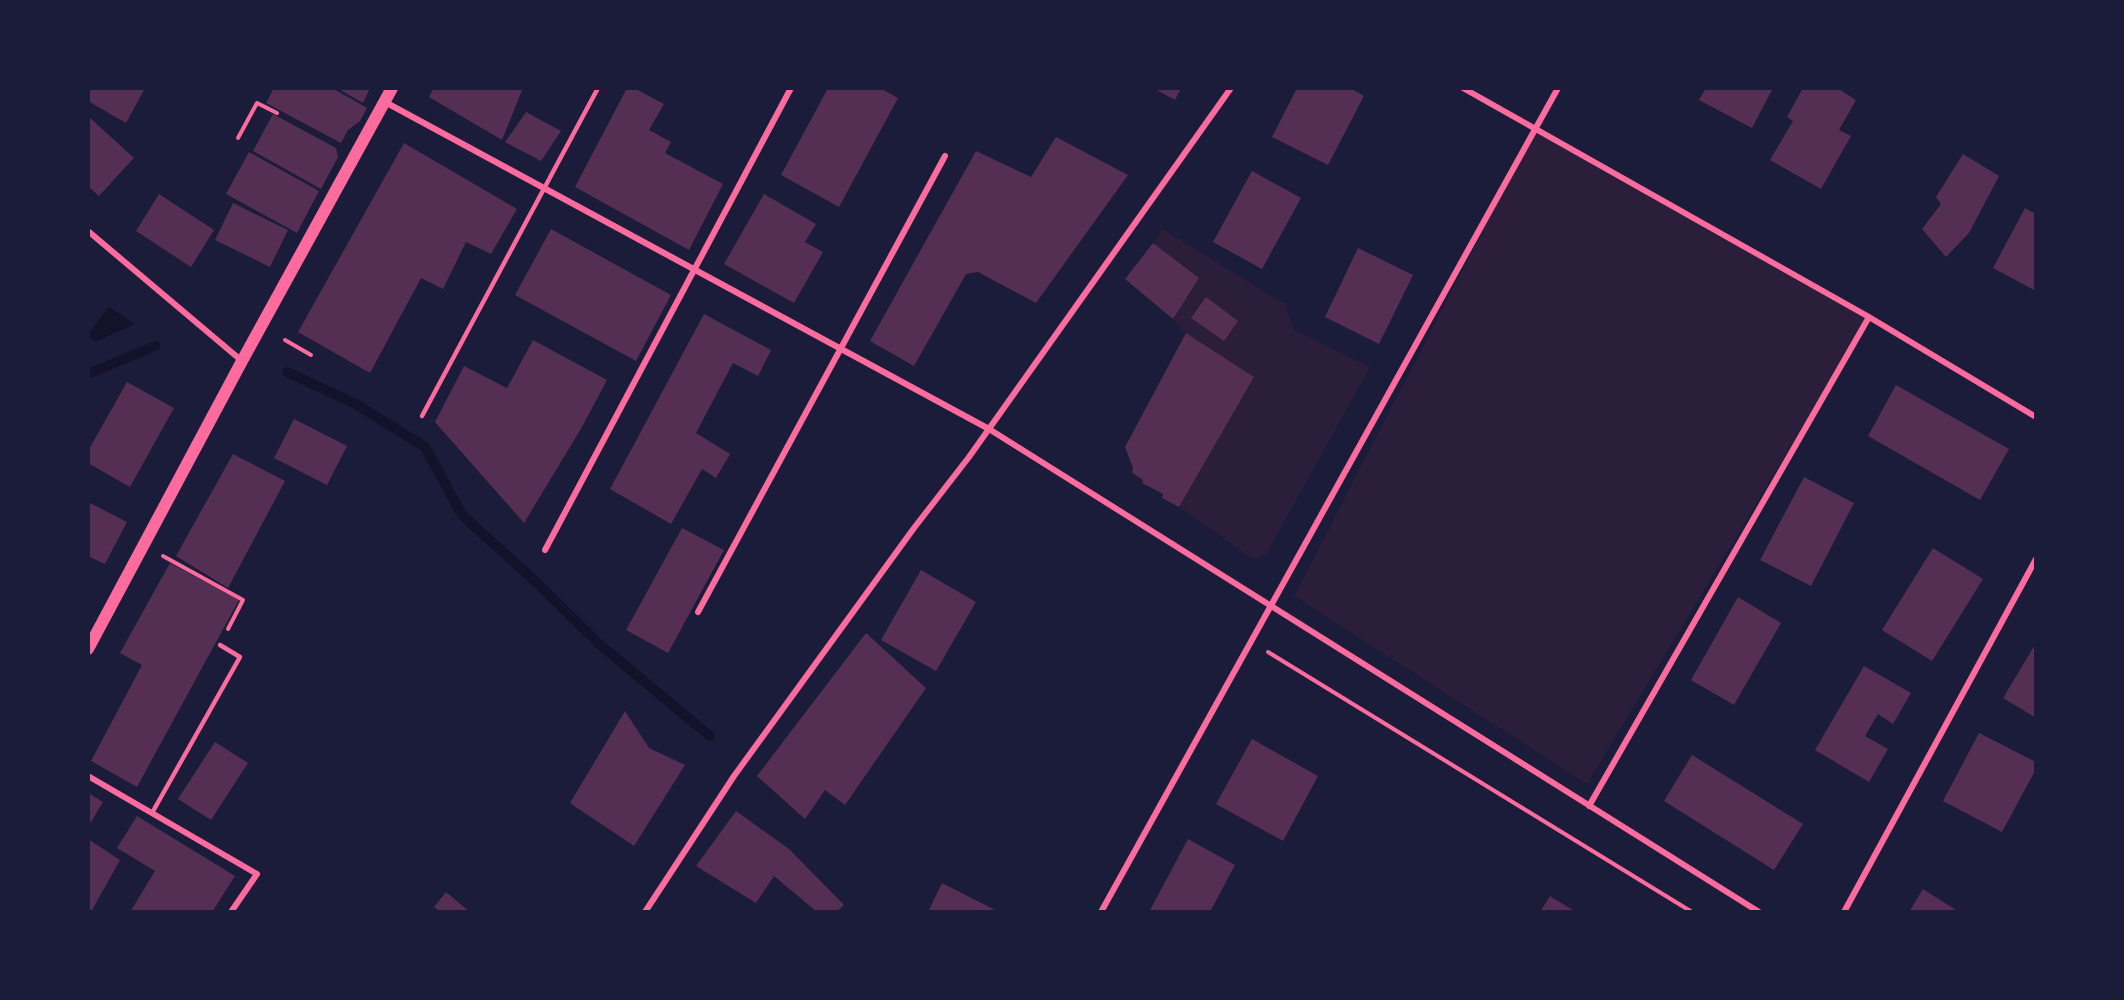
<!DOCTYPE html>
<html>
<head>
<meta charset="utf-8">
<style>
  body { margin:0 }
  #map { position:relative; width:2124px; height:1000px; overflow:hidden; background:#1b1b3a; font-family:"Source Sans 3",sans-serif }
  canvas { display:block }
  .frame { position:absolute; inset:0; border:90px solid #1b1b3a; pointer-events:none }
</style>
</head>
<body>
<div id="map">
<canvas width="2124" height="1000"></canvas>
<div class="frame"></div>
</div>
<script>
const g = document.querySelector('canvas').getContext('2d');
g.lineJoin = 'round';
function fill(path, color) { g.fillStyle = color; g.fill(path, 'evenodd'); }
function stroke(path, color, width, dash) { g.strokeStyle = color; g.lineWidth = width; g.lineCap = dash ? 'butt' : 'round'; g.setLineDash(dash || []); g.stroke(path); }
fill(new Path2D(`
  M 1535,130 L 1869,317 L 1587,784 L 1294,596 Z
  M 1162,229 L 1285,304 L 1294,330 L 1370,367 L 1268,551 L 1260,558 L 1253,559 L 1179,507 L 1254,377 L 1186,333 L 1173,319 L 1199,278 L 1153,243 Z`), '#2a1e3b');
fill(new Path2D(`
  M 109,307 L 135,324 L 95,342 L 89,337 L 89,333 Z`), '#12122b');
stroke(new Path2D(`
  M 287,372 L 356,404 L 425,447 L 462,515 L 535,581 L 597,642 L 710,736
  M 88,374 L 155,346`), '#12122b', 10);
fill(new Path2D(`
  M 88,88 L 145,88 L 126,123 L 88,101 Z
  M 274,88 L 332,88 L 367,108 L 360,121 L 348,130 L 341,143 L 266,103 Z
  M 337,88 L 370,88 L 363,103 Z
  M 434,88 L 523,88 L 502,140 L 429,97 Z
  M 627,88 L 634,88 L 664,104 L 649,130 L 671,142 L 665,153 L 723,184 L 689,250 L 575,187 Z
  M 828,88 L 880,88 L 898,98 L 839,207 L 781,175 Z
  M 1153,88 L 1181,88 L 1175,100 Z
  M 1297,88 L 1350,88 L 1364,96 L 1328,165 L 1272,137 Z
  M 1706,88 L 1773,88 L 1752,128 L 1699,100 Z
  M 1803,88 L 1837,88 L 1856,100 L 1839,130 L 1851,136 L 1821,189 L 1770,160 L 1793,121 L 1787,117 Z
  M 526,112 L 561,131 L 541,161 L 505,142 Z
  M 273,114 L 336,148 L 338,157 L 321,189 L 253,151 Z
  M 88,116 L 134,158 L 99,196 L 88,186 Z
  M 1056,137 L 1128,175 L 1036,303 L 978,272 L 966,274 L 914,366 L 870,341 L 976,151 L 1031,177 Z
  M 404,143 L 517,209 L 491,254 L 466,242 L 443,289 L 421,278 L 370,373 L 298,332 Z
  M 249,152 L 319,191 L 297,233 L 226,194 Z
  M 1963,154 L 1999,176 L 1969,233 L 1946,257 L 1922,229 L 1941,204 L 1936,197 Z
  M 1252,171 L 1301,198 L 1262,269 L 1213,242 Z
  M 159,194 L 214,230 L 191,267 L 136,231 Z
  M 764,194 L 816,224 L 805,242 L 823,252 L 794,303 L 724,264 Z
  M 233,203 L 288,230 L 270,267 L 215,240 Z
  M 2025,208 L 2036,214 L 2036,291 L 1993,268 Z
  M 551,229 L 671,295 L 636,361 L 515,295 Z
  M 1153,243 L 1199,278 L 1173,319 L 1125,279 Z
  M 1358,248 L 1413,275 L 1379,344 L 1325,317 Z
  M 1206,297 L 1238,321 L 1224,341 L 1191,318 Z
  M 704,314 L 771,350 L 758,376 L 733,363 L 696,433 L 730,454 L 716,478 L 702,469 L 671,524 L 610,489 Z
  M 1186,333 L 1254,377 L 1179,507 L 1162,498 L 1163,494 L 1142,483 L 1143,480 L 1132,473 L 1133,468 L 1125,447 Z
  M 533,340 L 607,380 L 582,427 L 524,523 L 435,422 L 464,366 L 507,388 Z
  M 127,382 L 174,408 L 130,487 L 88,463 L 88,451 Z
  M 1896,385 L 2009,449 L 1980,500 L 1868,436 Z
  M 294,419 L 347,446 L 327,485 L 274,458 Z
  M 233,454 L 285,481 L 228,588 L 176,556 Z
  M 1804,477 L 1854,503 L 1811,586 L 1760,560 Z
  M 88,502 L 127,522 L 105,564 L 88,556 Z
  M 682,528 L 724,550 L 668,653 L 626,630 Z
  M 1933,548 L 1983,579 L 1932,661 L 1882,630 Z
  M 170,563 L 239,600 L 137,787 L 91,761 L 142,665 L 120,653 Z
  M 921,570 L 976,602 L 936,671 L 881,640 Z
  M 1738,597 L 1781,623 L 1734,705 L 1691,680 Z
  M 866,633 L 926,688 L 845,805 L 825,790 L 805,819 L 757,776 Z
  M 2036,643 L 2036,718 L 2003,698 Z
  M 1864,666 L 1911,693 L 1893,724 L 1878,714 L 1865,736 L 1888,749 L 1869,782 L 1815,750 Z
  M 625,711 L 649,748 L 685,765 L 634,846 L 570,803 Z
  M 1979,733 L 2036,762 L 2036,769 L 2002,832 L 1943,801 Z
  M 1252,739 L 1318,776 L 1283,841 L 1216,804 Z
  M 215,742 L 248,763 L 211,820 L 178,799 Z
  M 1692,755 L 1803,824 L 1774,870 L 1664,801 Z
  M 88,793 L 103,802 L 88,827 Z
  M 736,811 L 789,849 L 844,905 L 836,912 L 817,912 L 774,876 L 756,903 L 696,866 Z
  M 137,816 L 235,876 L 212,912 L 130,912 L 155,871 L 117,848 Z
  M 88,839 L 120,860 L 91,912 L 88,912 Z
  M 1188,839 L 1235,865 L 1210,912 L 1149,912 Z
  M 942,883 L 999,912 L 928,912 Z
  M 1923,889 L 1959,912 L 1909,912 Z
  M 446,892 L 470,912 L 441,912 L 434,907 Z
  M 1550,896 L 1576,912 L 1540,912 Z`), '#542f53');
stroke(new Path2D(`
  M 238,138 L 257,103 L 277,113
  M 285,340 L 311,355
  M 163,556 L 243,600 L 228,629
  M 1268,652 L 1692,912`), '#ff6b9d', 4);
stroke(new Path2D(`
  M 422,416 L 598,88
  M 152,813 L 240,657 L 220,645`), '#ff6b9d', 4.5);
stroke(new Path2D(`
  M 1463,88 L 1869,317 L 2036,417
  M 385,102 L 989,429 L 1759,912
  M 88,231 L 242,361
  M 545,550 L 791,88
  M 698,612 L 945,156
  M 88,776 L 257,874 L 231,912
  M 1589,806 L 1869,317
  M 645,912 L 734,776 L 914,528 L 969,457 L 1231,88
  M 1101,912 L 1558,88
  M 1844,912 L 2036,559`), '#ff6b9d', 6);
stroke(new Path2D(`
  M 88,649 L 242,361 L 392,88`), '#ff6b9d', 12);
</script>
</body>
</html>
